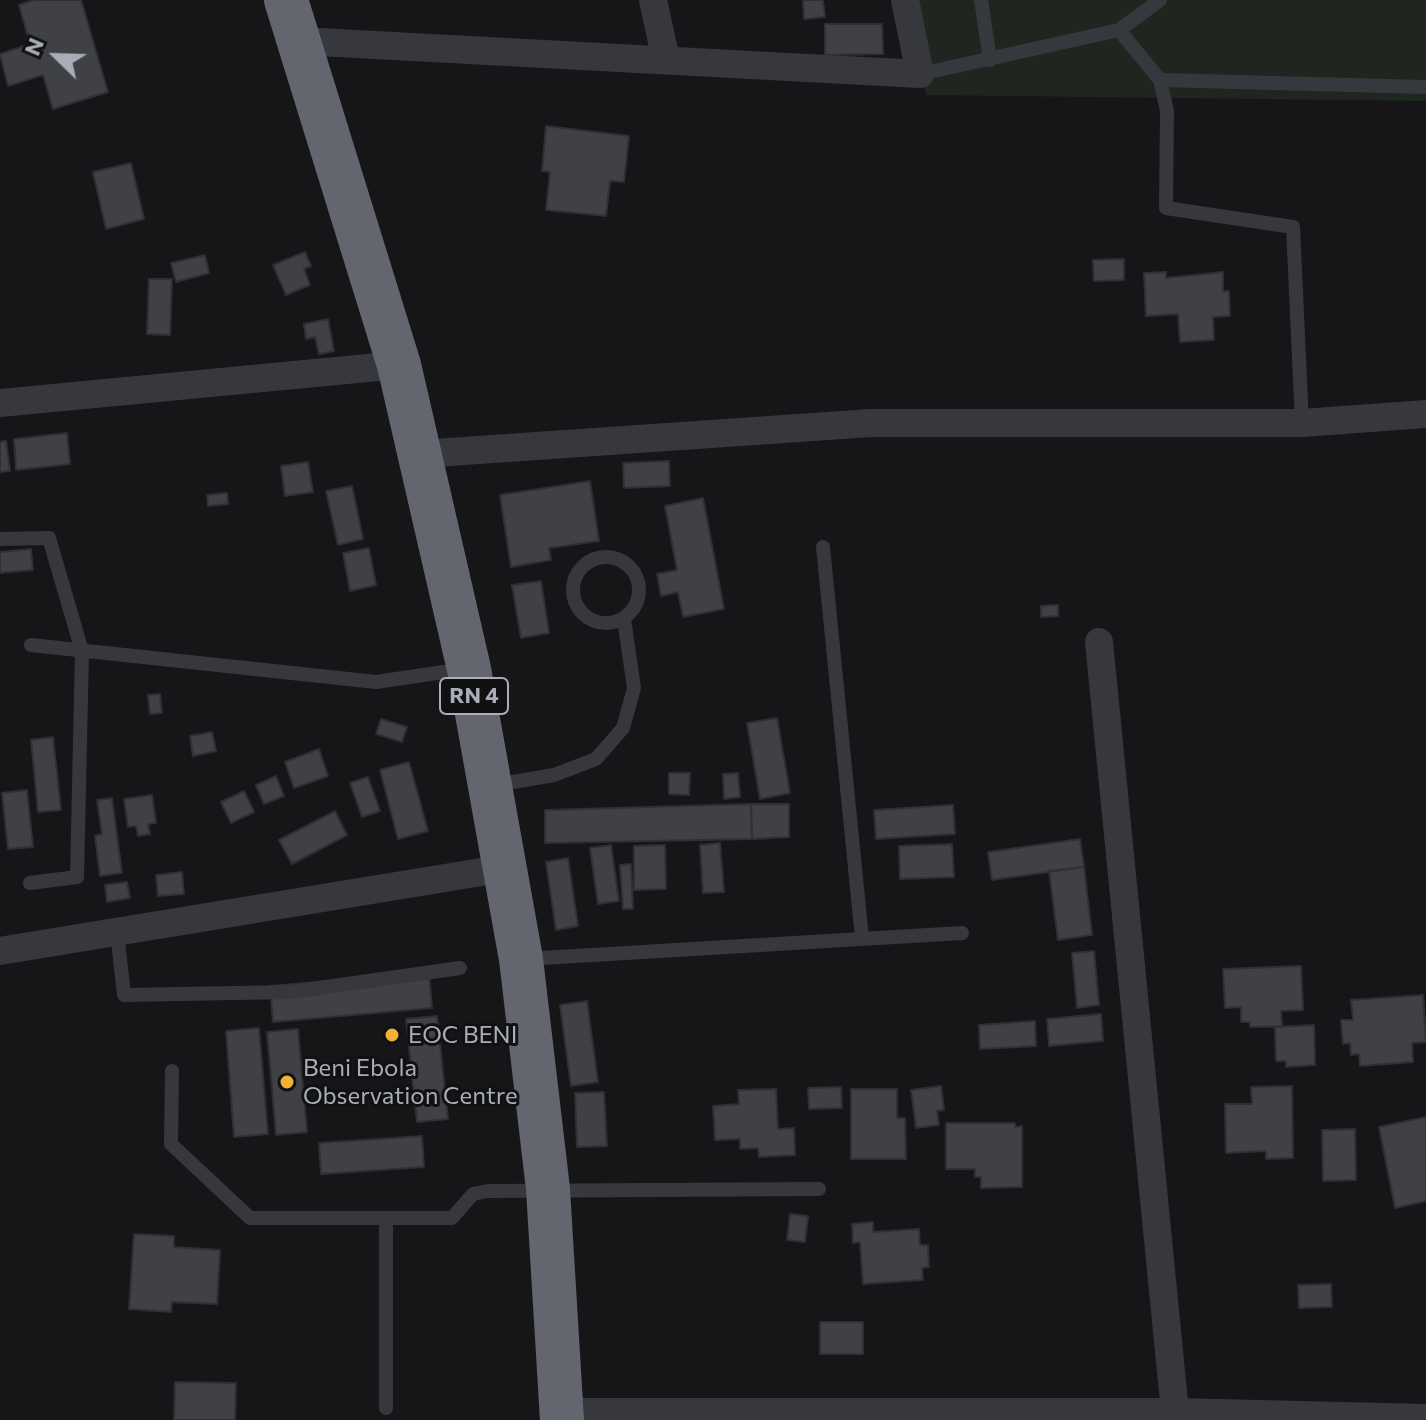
<!DOCTYPE html>
<html>
<head>
<meta charset="utf-8">
<style>
  body { margin:0 }
  #map { position:relative; width:1426px; height:1420px; overflow:hidden; background:#161618; font-family:Commissioner,sans-serif }
  canvas { display:block }
  .north { position:absolute; left:16px; top:16px; width:80px; height:80px; -webkit-text-stroke:6px #111113; paint-order:stroke; rotate:293deg; font-size:22px; font-weight:700; line-height:32px; text-align:center; color:#a8adb8 }
  .north::after { content:''; display:block; margin:auto; width:28px; height:36px; background:#a8adb8; clip-path:polygon(50% 0,100% 100%,50% 72%,0 100%) }
</style>
</head>
<body>
<div id="map">
<canvas width="1426" height="1420"></canvas>
<div class="north">N</div>
</div>
<script>
const g = document.querySelector('canvas').getContext('2d');
g.lineJoin = 'round';
function fill(path, color) { g.fillStyle = color; g.fill(path, 'evenodd'); }
function stroke(path, color, width, dash) { g.strokeStyle = color; g.lineWidth = width; g.lineCap = dash ? 'butt' : 'round'; g.setLineDash(dash || []); g.stroke(path); }
function label(font, color, halo, rows, align = 'center') {
  g.font = font + ' Commissioner,sans-serif'; g.lineWidth = 6; g.setLineDash([]); g.textBaseline = 'middle'; g.strokeStyle = halo; g.fillStyle = color; for (const [text, x, y, turn = 0] of rows) {
    g.save(); g.translate(x, y); g.rotate((+turn || 0) * Math.PI / 180); g.textAlign = isNaN(turn) ? turn : align; if (halo) g.strokeText(text, 0, 0); g.fillText(text, 0, 0); g.restore();
  }
}
fill(new Path2D(`
  M 910,0 L 1426,0 L 1426,101 L 926,95 Z`), '#1e261f');
const building = new Path2D(`
  M 34,0 L 81,0 L 108,92 L 53,109 L 43,75 L 8,86 L 0,54 L 30,44 L 19,5 Z
  M 803,0 L 823,0 L 825,17 L 804,19 Z
  M 825,24 L 882,24 L 883,54 L 825,55 Z
  M 546,126 L 629,136 L 624,182 L 610,181 L 606,216 L 546,210 L 550,172 L 542,171 Z
  M 131,163 L 144,219 L 106,229 L 93,172 Z
  M 305,252 L 311,266 L 304,269 L 310,285 L 286,295 L 273,265 Z
  M 205,255 L 209,273 L 176,282 L 171,263 Z
  M 1124,259 L 1124,280 L 1094,281 L 1093,260 Z
  M 1166,272 L 1166,278 L 1223,272 L 1223,291 L 1229,291 L 1230,316 L 1213,317 L 1214,340 L 1180,342 L 1178,314 L 1146,316 L 1144,273 Z
  M 149,279 L 172,279 L 170,335 L 147,334 Z
  M 328,319 L 334,351 L 319,354 L 315,337 L 306,339 L 304,324 Z
  M 67,433 L 70,464 L 16,470 L 14,439 Z
  M 6,441 L 10,471 L 0,472 L 0,442 Z
  M 669,461 L 670,486 L 624,488 L 623,463 Z
  M 308,462 L 313,492 L 285,496 L 281,466 Z
  M 590,481 L 599,541 L 549,548 L 551,560 L 511,567 L 500,495 Z
  M 352,486 L 363,539 L 338,545 L 326,491 Z
  M 227,493 L 228,504 L 208,506 L 207,495 Z
  M 703,498 L 724,609 L 683,617 L 678,592 L 661,596 L 657,574 L 677,570 L 665,506 Z
  M 369,548 L 376,585 L 350,591 L 343,553 Z
  M 31,549 L 33,570 L 0,573 L 0,552 Z
  M 541,581 L 549,633 L 521,638 L 512,585 Z
  M 1058,605 L 1058,616 L 1041,617 L 1041,606 Z
  M 160,694 L 162,713 L 150,714 L 148,695 Z
  M 777,718 L 790,793 L 760,799 L 747,723 Z
  M 381,719 L 407,727 L 402,742 L 376,734 Z
  M 212,732 L 216,751 L 193,756 L 190,736 Z
  M 53,737 L 61,810 L 38,812 L 31,740 Z
  M 319,749 L 328,776 L 294,788 L 285,762 Z
  M 409,762 L 428,831 L 398,839 L 380,770 Z
  M 669,773 L 690,773 L 689,795 L 669,794 Z
  M 738,773 L 740,797 L 724,799 L 723,774 Z
  M 276,776 L 284,796 L 264,804 L 256,785 Z
  M 368,777 L 380,811 L 362,817 L 350,783 Z
  M 27,790 L 33,847 L 8,849 L 2,793 Z
  M 244,791 L 254,812 L 231,823 L 221,802 Z
  M 152,795 L 156,823 L 148,824 L 150,834 L 138,836 L 136,826 L 128,827 L 124,799 Z
  M 112,798 L 122,873 L 100,876 L 95,836 L 102,834 L 97,800 Z
  M 751,804 L 752,839 L 545,843 L 545,810 Z
  M 751,804 L 789,804 L 789,837 L 752,839 Z
  M 953,805 L 955,834 L 876,839 L 874,810 Z
  M 335,811 L 347,835 L 292,864 L 279,840 Z
  M 1080,839 L 1084,867 L 992,880 L 988,852 Z
  M 720,843 L 724,892 L 703,893 L 700,845 Z
  M 952,844 L 954,877 L 900,879 L 899,846 Z
  M 611,845 L 619,901 L 598,904 L 590,848 Z
  M 665,845 L 666,889 L 634,890 L 634,846 Z
  M 568,858 L 578,926 L 556,930 L 546,862 Z
  M 631,864 L 633,909 L 623,909 L 620,865 Z
  M 1084,867 L 1092,935 L 1058,940 L 1049,871 Z
  M 182,872 L 184,894 L 158,896 L 156,875 Z
  M 127,882 L 130,898 L 107,902 L 105,885 Z
  M 1094,951 L 1099,1005 L 1077,1008 L 1072,953 Z
  M 1301,966 L 1303,1010 L 1281,1011 L 1282,1026 L 1250,1027 L 1250,1022 L 1241,1022 L 1241,1007 L 1225,1008 L 1223,969 Z
  M 429,973 L 432,1008 L 273,1022 L 270,986 Z
  M 1423,995 L 1426,1042 L 1412,1043 L 1413,1062 L 1360,1066 L 1359,1054 L 1351,1055 L 1350,1043 L 1343,1044 L 1341,1020 L 1353,1020 L 1351,1000 Z
  M 587,1001 L 598,1082 L 571,1086 L 560,1005 Z
  M 1101,1014 L 1103,1041 L 1049,1046 L 1047,1019 Z
  M 437,1016 L 448,1119 L 417,1122 L 406,1019 Z
  M 1035,1021 L 1036,1046 L 980,1049 L 979,1025 Z
  M 1314,1025 L 1315,1065 L 1286,1067 L 1286,1061 L 1276,1061 L 1275,1027 Z
  M 259,1028 L 268,1134 L 234,1137 L 226,1031 Z
  M 298,1029 L 307,1132 L 276,1135 L 267,1032 Z
  M 941,1086 L 944,1110 L 937,1111 L 939,1125 L 916,1128 L 911,1090 Z
  M 1292,1086 L 1293,1158 L 1266,1159 L 1266,1151 L 1226,1153 L 1225,1104 L 1252,1104 L 1251,1087 Z
  M 841,1087 L 842,1108 L 809,1109 L 808,1088 Z
  M 776,1089 L 778,1129 L 794,1128 L 795,1155 L 759,1157 L 758,1148 L 740,1149 L 740,1139 L 715,1140 L 713,1106 L 739,1104 L 738,1090 Z
  M 851,1089 L 897,1089 L 897,1118 L 905,1118 L 906,1159 L 851,1159 Z
  M 604,1092 L 607,1146 L 577,1147 L 575,1093 Z
  M 1426,1117 L 1426,1201 L 1395,1208 L 1379,1127 Z
  M 946,1123 L 1015,1123 L 1015,1127 L 1022,1126 L 1022,1187 L 981,1188 L 981,1177 L 975,1177 L 975,1169 L 946,1169 Z
  M 1355,1129 L 1356,1180 L 1323,1181 L 1322,1130 Z
  M 422,1136 L 424,1167 L 321,1174 L 319,1143 Z
  M 790,1214 L 808,1216 L 805,1242 L 787,1240 Z
  M 873,1222 L 873,1232 L 919,1229 L 920,1245 L 928,1245 L 929,1267 L 922,1268 L 923,1280 L 863,1284 L 860,1242 L 853,1243 L 852,1224 Z
  M 134,1234 L 174,1236 L 174,1247 L 220,1250 L 217,1304 L 172,1302 L 171,1312 L 129,1309 Z
  M 1331,1284 L 1332,1307 L 1299,1308 L 1298,1285 Z
  M 820,1322 L 863,1322 L 863,1354 L 820,1354 Z
  M 175,1382 L 236,1383 L 235,1420 L 174,1420 Z`);
fill(building, '#404145');
stroke(building, '#303034', 2);
stroke(new Path2D(`
  M 981,0 L 990,60
  M 1119,30 L 1160,80 L 1167,111 L 1166,208 L 1293,227 L 1302,423
  M 920,74 L 1119,30 L 1160,0
  M 1160,80 L 1426,87
  M 0,539 L 49,538 L 82,651 L 77,877 L 30,883
  M 823,547 L 862,938
  M573 590a33 33 0 1 1 66 0a33 33 0 1 1-66 0Z
  M 31,645 L 376,682 L 464,669
  M 495,785 L 554,775 L 596,759 L 623,728 L 634,688 L 624,619
  M 117,932 L 124,995 L 291,992 L 460,968
  M 525,959 L 962,933
  M 172,1071 L 171,1144 L 250,1218 L 452,1218 L 473,1194 L 488,1191 L 819,1189
  M 386,1218 L 386,1408`), '#37383d', 14);
stroke(new Path2D(`
  M 653,0 L 666,60
  M 300,41 L 920,74 L 905,0
  M 0,403 L 399,365
  M 420,454 L 871,423 L 1302,423 L 1426,414
  M 1099,642 L 1175,1412
  M 0,951 L 506,868
  M 562,1412 L 1175,1412 L 1426,1418`), '#37383d', 28);
stroke(new Path2D(`
  M 286,0 L 399,365 L 469,669 L 521,959 L 548,1189 L 562,1420`), '#63666e', 44);
for (const [x, y, r, color] of [
  [392,1035,8,"#f2b134"],
  [287,1082,8,"#f2b134"]
]) { const dot = new Path2D(); dot.arc(x, y, r, 0, 2 * Math.PI); g.fillStyle = color; g.fill(dot); stroke(dot, '#111113', 3); }
for (const [x, y, w] of [
  [474,696,68]
]) { const box = new Path2D(); box.roundRect(x - w / 2, y - 18, w, 36, 6); g.fillStyle = '#111113'; g.fill(box); stroke(box, '#a8adb8', 2); }
label('bold 22px', '#a8adb8', null, [
  ["RN 4",474,696]
]);
label('24px', '#a8adb8', '#111113', [
  ["EOC BENI",408,1035],
  ["Beni Ebola",303,1068],
  ["Observation Centre",303,1096]
], 'left');
</script>
</body>
</html>
